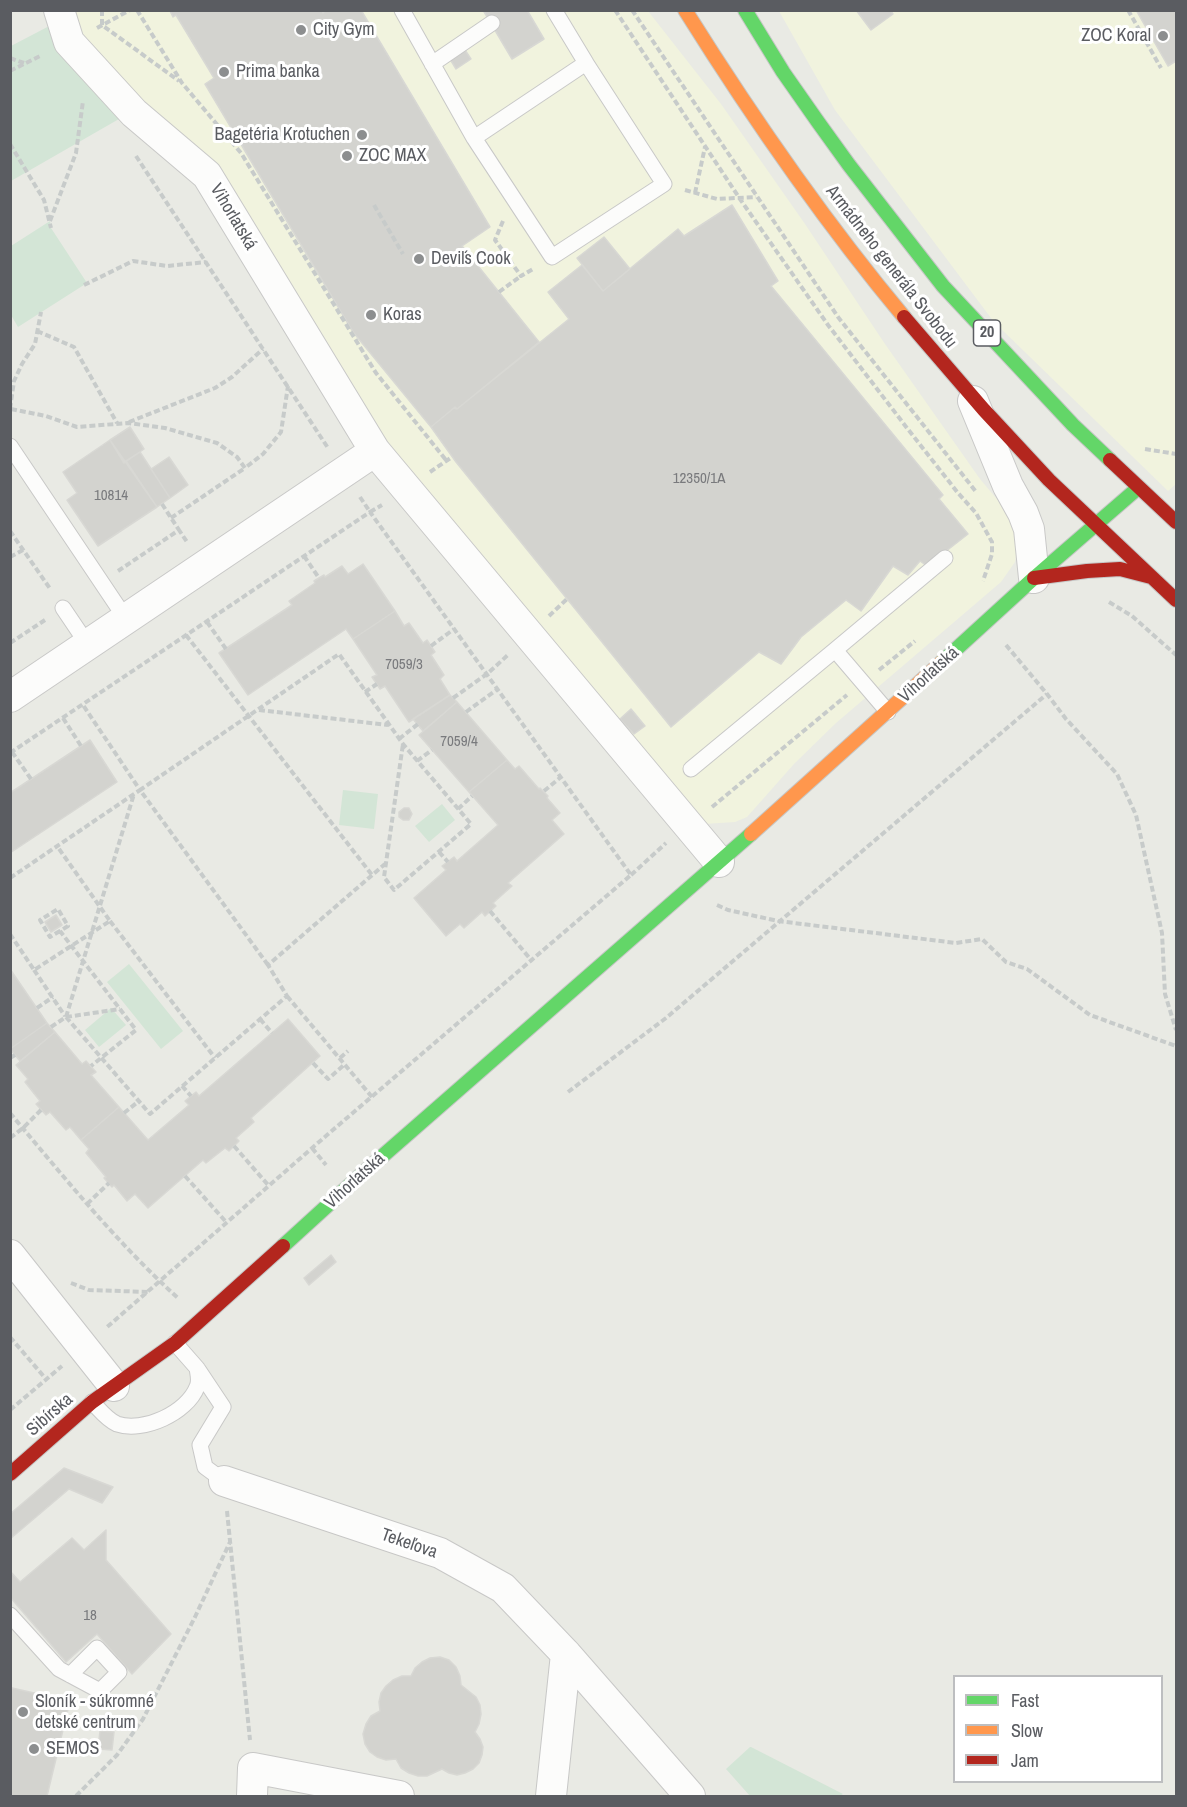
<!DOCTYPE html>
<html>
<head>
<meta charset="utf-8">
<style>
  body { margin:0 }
  #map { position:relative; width:1187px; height:1807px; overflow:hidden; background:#e9eae4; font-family:"Archivo Narrow",sans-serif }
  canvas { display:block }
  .frame { position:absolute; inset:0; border:12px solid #5a5c61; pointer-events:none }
  .legend { position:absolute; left:953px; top:1675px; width:210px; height:108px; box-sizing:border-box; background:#fff; border:2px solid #bdbec0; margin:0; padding:8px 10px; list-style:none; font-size:18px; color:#5a5c61 }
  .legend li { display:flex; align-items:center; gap:12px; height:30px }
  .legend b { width:30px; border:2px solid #bdbec0 }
</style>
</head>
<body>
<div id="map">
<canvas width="1187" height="1807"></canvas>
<div class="frame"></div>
<ul class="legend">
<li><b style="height:8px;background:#63d668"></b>Fast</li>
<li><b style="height:8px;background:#ff974d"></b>Slow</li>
<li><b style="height:8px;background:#b3261e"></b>Jam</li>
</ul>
</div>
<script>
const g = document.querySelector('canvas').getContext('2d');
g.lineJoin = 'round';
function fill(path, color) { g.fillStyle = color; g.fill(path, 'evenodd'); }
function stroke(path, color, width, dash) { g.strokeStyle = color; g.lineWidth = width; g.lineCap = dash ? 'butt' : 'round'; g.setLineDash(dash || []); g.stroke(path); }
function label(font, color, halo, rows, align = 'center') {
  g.font = font + ' "Archivo Narrow",sans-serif'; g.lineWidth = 6; g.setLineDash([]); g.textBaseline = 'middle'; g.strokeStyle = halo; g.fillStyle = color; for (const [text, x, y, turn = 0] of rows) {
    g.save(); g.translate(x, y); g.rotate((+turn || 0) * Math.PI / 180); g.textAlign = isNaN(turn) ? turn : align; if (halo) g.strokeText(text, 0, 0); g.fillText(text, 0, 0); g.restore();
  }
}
fill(new Path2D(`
  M 54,11 L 648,11 L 721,104 L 805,224 L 885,344 L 980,479 L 1006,510 L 1014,527 L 1018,543 L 1015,562 L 1001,582 L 836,723 L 794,764 L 747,817 L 735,822 L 689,825 L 375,451 L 207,175 Z
  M 779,11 L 1176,11 L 1176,484 L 1168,491 L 994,322 L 835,110 Z`), '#f1f3de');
fill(new Path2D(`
  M 55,23 L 119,119 L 11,181 L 11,46 Z
  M 50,221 L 51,228 L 87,283 L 18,327 L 11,315 L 11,246 Z
  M 343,790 L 378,794 L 374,829 L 339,825 Z
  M 442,804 L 455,820 L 429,842 L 415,826 Z
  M 129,964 L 183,1031 L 161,1049 L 107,982 Z
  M 111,1008 L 126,1025 L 99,1047 L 85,1030 Z
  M 750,1747 L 751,1747 L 843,1794 L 840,1796 L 750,1796 L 726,1769 Z`), '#d3e5d6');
const building = new Path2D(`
  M 322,10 L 323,13 L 326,10 L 361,10 L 490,227 L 462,246 L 539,342 L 457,409 L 455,407 L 431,427 L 353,332 L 205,84 L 214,78 L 176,15 L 173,17 L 170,11 Z
  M 483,10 L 527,10 L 544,39 L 512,59 Z
  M 856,10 L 890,10 L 893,14 L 871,30 Z
  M 1136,10 L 1176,10 L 1176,61 L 1168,66 Z
  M 465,50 L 471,59 L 456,69 L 450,59 Z
  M 732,205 L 778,281 L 771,286 L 943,495 L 939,499 L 968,534 L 927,566 L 920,561 L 908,575 L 893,566 L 861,611 L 846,600 L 801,637 L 781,664 L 759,652 L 671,727 L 456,462 L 431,427 L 454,408 L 457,409 L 569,319 L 548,292 L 582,265 L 603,291 L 678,229 L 684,236 Z
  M 604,237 L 630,269 L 603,291 L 577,258 Z
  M 130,427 L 144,449 L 124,463 L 110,440 Z
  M 110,440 L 157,507 L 98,546 L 67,500 L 77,493 L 63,472 Z
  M 140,452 L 170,498 L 157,507 L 126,461 Z
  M 169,457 L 188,485 L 170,498 L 151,469 Z
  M 363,564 L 395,611 L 353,639 L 346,629 L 248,695 L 219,653 L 292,605 L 289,601 L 315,583 L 314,581 L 324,575 L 325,577 L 342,566 L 348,574 Z
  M 395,611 L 404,626 L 409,623 L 423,643 L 427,640 L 435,652 L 431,655 L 444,675 L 440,679 L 450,695 L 409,722 L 385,686 L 380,689 L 372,677 L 377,675 L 353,639 Z
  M 450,695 L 457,702 L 423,731 L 413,719 Z
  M 457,702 L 507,760 L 469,792 L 419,735 Z
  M 631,709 L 645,726 L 634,734 L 620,719 Z
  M 90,740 L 117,782 L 10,853 L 10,793 Z
  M 507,760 L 515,769 L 519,766 L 539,789 L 540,788 L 548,796 L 547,798 L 560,813 L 552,820 L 564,834 L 508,883 L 512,886 L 493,903 L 496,906 L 485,916 L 482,912 L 464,928 L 460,924 L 446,936 L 414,898 L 446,870 L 442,866 L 454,857 L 457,861 L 498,825 L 469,792 Z
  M 404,808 L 409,808 L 412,814 L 409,820 L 403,820 L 399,817 L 399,812 Z
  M 56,915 L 62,925 L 51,932 L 45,922 Z
  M 10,969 L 47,1023 L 10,1049 Z
  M 288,1019 L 320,1056 L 251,1118 L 254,1122 L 236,1138 L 239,1141 L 229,1151 L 225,1148 L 206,1163 L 203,1160 L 148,1208 L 135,1194 L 127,1201 L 114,1185 L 112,1187 L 104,1178 L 106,1177 L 86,1153 L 89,1149 L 81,1140 L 119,1107 L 148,1140 L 189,1105 L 185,1101 L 191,1096 L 196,1092 L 199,1096 Z
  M 47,1023 L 55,1032 L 20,1061 L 10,1049 Z
  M 55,1032 L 82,1064 L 86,1061 L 96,1072 L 91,1075 L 119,1107 L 81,1140 L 70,1127 L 66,1130 L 50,1112 L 46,1115 L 36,1104 L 40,1101 L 25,1082 L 28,1079 L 16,1065 Z
  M 331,1255 L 336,1262 L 309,1285 L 304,1278 Z
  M 64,1468 L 113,1487 L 102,1503 L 69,1489 L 10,1539 L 10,1514 Z
  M 106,1530 L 106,1560 L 171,1634 L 132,1674 L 97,1634 L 66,1662 L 10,1597 L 10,1571 L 20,1582 L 72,1538 L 84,1550 Z
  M 440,1657 L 449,1660 L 456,1667 L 460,1676 L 461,1685 L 476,1697 L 480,1705 L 481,1714 L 479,1724 L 475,1732 L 480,1739 L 483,1747 L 482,1755 L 479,1763 L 473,1769 L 465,1773 L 457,1775 L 449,1773 L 442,1769 L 427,1776 L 418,1776 L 409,1773 L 401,1768 L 396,1759 L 386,1760 L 377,1757 L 370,1752 L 365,1744 L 363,1734 L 366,1724 L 371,1716 L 380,1711 L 379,1702 L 381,1693 L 386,1686 L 393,1680 L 402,1676 L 411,1676 L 415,1668 L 422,1662 L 430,1658 Z
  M 12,1688 L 70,1701 L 47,1796 L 10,1796 L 10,1696 Z
  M 100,1731 L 114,1732 L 112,1750 L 98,1749 Z`);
fill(building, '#d3d3cf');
stroke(building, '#d8d8d4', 1.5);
const lane = new Path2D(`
  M 402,10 L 474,138 L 552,257 L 664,184 L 586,63 L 474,138
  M 554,10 L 586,63
  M 432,64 L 492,23
  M 10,446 L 126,619
  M 63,608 L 88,645
  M 835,650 L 945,558
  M 691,769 L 835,650 L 888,712
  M 175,1343 L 197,1368 L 223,1407 L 200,1445 L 205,1467 L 224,1481
  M 92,1402 C 99,1409 107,1420 117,1424 C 143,1433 187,1413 197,1387 C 200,1381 198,1375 197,1368
  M 10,1615 L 59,1669 L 100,1691 L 119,1672 L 97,1648 L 70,1675`);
const street = new Path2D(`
  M 59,10 L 69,42 L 134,113 L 207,175 L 375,451 L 719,862
  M 973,401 L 1008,486 L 1023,513 L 1029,529 L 1034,578
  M 10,697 L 375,451
  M 10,1255 L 114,1386
  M 224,1481 L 440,1553 L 503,1588 L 566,1654 L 690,1796
  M 252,1796 L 253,1768 L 399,1796
  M 551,1796 L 566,1654`);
const fast = new Path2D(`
  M 745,10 L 783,72 L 818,122 L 849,165 L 943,286 L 1073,425 L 1110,460
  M 942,662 L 1034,578 L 1138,488
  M 283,1246 L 362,1174 L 751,834`);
const slow = new Path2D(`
  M 685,10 C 752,117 823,220 904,317
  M 751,834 L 942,662`);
const jam = new Path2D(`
  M 904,317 L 984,410 L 1049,480 L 1176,600
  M 1110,460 L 1176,522
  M 1034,578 L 1087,571 L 1120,569 L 1151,577
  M 10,1474 L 92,1402 L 175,1343 L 283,1246`);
stroke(lane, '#c8c8c7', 17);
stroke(street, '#c8c8c7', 32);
stroke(fast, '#c6c7c6', 16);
stroke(slow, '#c6c7c6', 16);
stroke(jam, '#c6c7c6', 16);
stroke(new Path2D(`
  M 102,10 L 102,25 L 179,81
  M 137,10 L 182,83 L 241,153 L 376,373 L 446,460
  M 615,10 L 740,199 L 828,325 L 907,428 L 958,493 L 976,513 L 992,542 L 992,554 L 983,581
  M 632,10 L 838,317 L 977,493
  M 1128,10 L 1161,68
  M 97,28 L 130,10
  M 10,58 L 24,63
  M 10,71 L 42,55
  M 10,144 L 44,200 L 51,228
  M 136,156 L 328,448
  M 685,190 L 717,199 L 756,197
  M 695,193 L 705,147
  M 374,205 L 403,254
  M 50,221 L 76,153 L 83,101
  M 503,221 L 495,240 L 521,276 L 533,269
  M 84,285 L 133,261 L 167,266 L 206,262
  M 499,292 L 521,276
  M 37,331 L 74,347 L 117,423
  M 10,409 L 14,381 L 22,364 L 35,344 L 41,312
  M 11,409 L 46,416 L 77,427 L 128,423 L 165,428 L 217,443 L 237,457 L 245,468 L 263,454 L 281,432 L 288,386
  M 129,422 L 215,388 L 232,377 L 263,349
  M 1145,449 L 1176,454
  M 430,472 L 452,457
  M 360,497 L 370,512 L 382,505
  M 162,504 L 179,530
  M 171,518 L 245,468
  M 10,531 L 51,590
  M 304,556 L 319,578
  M 10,557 L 23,550
  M 118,571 L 179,530 L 187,542
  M 1109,602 L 1132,616 L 1176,655
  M 549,616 L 567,599
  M 207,622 L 226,649
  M 186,635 L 372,875
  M 10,643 L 45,620
  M 1006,645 L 1047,694 L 1066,719 L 1117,774 L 1136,815 L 1162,933 L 1165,994 L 1176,1030
  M 431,646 L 454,629
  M 879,670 L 915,641
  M 365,692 L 377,684
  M 453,698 L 487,674 L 509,654
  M 259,710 L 388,725
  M 466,712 L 498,689
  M 63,718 L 81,746
  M 399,739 L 418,724
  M 12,752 L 31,779
  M 10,753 L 370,512 L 631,875 L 327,1135 L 106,1328
  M 417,761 L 432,750
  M 544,791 L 561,777
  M 712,807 L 847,695
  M 458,809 L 472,796
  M 439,852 L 448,862
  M 631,875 L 666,843
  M 10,878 L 140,790 L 83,705
  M 717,905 L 728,910 L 778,921 L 956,943 L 982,939 L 1006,962 L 1027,969 L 1090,1015 L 1176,1046
  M 490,911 L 532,961
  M 110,921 L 215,1058
  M 60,931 L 50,937 L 40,920 L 58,909 L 68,926 L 60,931 L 136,1030 L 91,1066
  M 10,934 L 34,970 L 110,921 L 57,846
  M 268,965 L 140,790 L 339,654 L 403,744 L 471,824 L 394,890 L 384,877 L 403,744
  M 34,970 L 65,1016
  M 287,996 L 372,1097
  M 37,1008 L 53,997
  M 66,1017 L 134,794
  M 66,1017 L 120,1009
  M 260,1019 L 272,1033
  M 51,1027 L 66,1017 L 150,1114 L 287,996 L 268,965 L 385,864
  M 10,1058 L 15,1055
  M 340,1058 L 348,1051
  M 313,1063 L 328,1079 L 345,1064
  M 182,1086 L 191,1096
  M 568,1092 L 666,1018 L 1047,694
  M 10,1113 C 64,1177 117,1243 179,1299
  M 124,1113 L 139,1101
  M 10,1138 L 23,1128 L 41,1110
  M 234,1146 L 269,1186
  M 312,1148 L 326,1165
  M 185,1176 L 227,1223
  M 87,1204 L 109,1183
  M 71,1283 L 89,1290 L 149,1292
  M 10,1337 L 46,1379
  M 10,1410 L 62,1366
  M 227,1511 L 250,1740
  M 76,1796 L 117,1755 L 143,1719 L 195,1617 L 230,1542`), '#c7cbca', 4, [6, 3]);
stroke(lane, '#fcfcfb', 15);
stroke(street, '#fcfcfb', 30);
stroke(fast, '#63d668', 14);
stroke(slow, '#ff974d', 14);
stroke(jam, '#b3261e', 14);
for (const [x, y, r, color] of [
  [301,30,6,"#8c8e8f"],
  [1163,36,6,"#8c8e8f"],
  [224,72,6,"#8c8e8f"],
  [362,135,6,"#8c8e8f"],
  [347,156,6,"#8c8e8f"],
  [419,259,6,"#8c8e8f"],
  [371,315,6,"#8c8e8f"],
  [23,1712,6,"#8c8e8f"],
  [34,1749,6,"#8c8e8f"]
]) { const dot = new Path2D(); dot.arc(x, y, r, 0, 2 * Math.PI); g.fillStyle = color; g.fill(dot); stroke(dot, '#fff', 2); }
label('15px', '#797a7d', null, [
  ["12350/1A",699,479],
  ["10814",111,496],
  ["7059/3",404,665],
  ["7059/4",459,742],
  ["18",90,1616]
]);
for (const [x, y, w] of [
  [987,333,27]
]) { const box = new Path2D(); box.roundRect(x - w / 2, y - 13, w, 26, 4.5); g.fillStyle = '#fff'; g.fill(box); stroke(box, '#5a5c61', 1.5); }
label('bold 16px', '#5a5c61', null, [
  ["20",987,333]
]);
label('18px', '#5a5c61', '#fff', [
  ["City Gym",313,30],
  ["ZOC Koral",1151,36,"right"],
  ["Prima banka",236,72],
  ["Bagetéria Krotuchen",350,135,"right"],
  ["ZOC MAX",359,156],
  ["Devil´s Cook",431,259],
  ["Koras",383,315],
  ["Sloník - súkromné",35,1702],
  ["detské centrum",35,1723],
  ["SEMOS",46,1749]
], 'left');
label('18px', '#5a5c61', '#fff', [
  ["Vihorlatská",233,217,59],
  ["Armádneho generála Svobodu",891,267,52],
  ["Vihorlatská",929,675,-42],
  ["Vihorlatská",355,1181,-42],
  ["Sibírska",50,1415,-41],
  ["Tekeľova",409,1544,19]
]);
</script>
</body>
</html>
